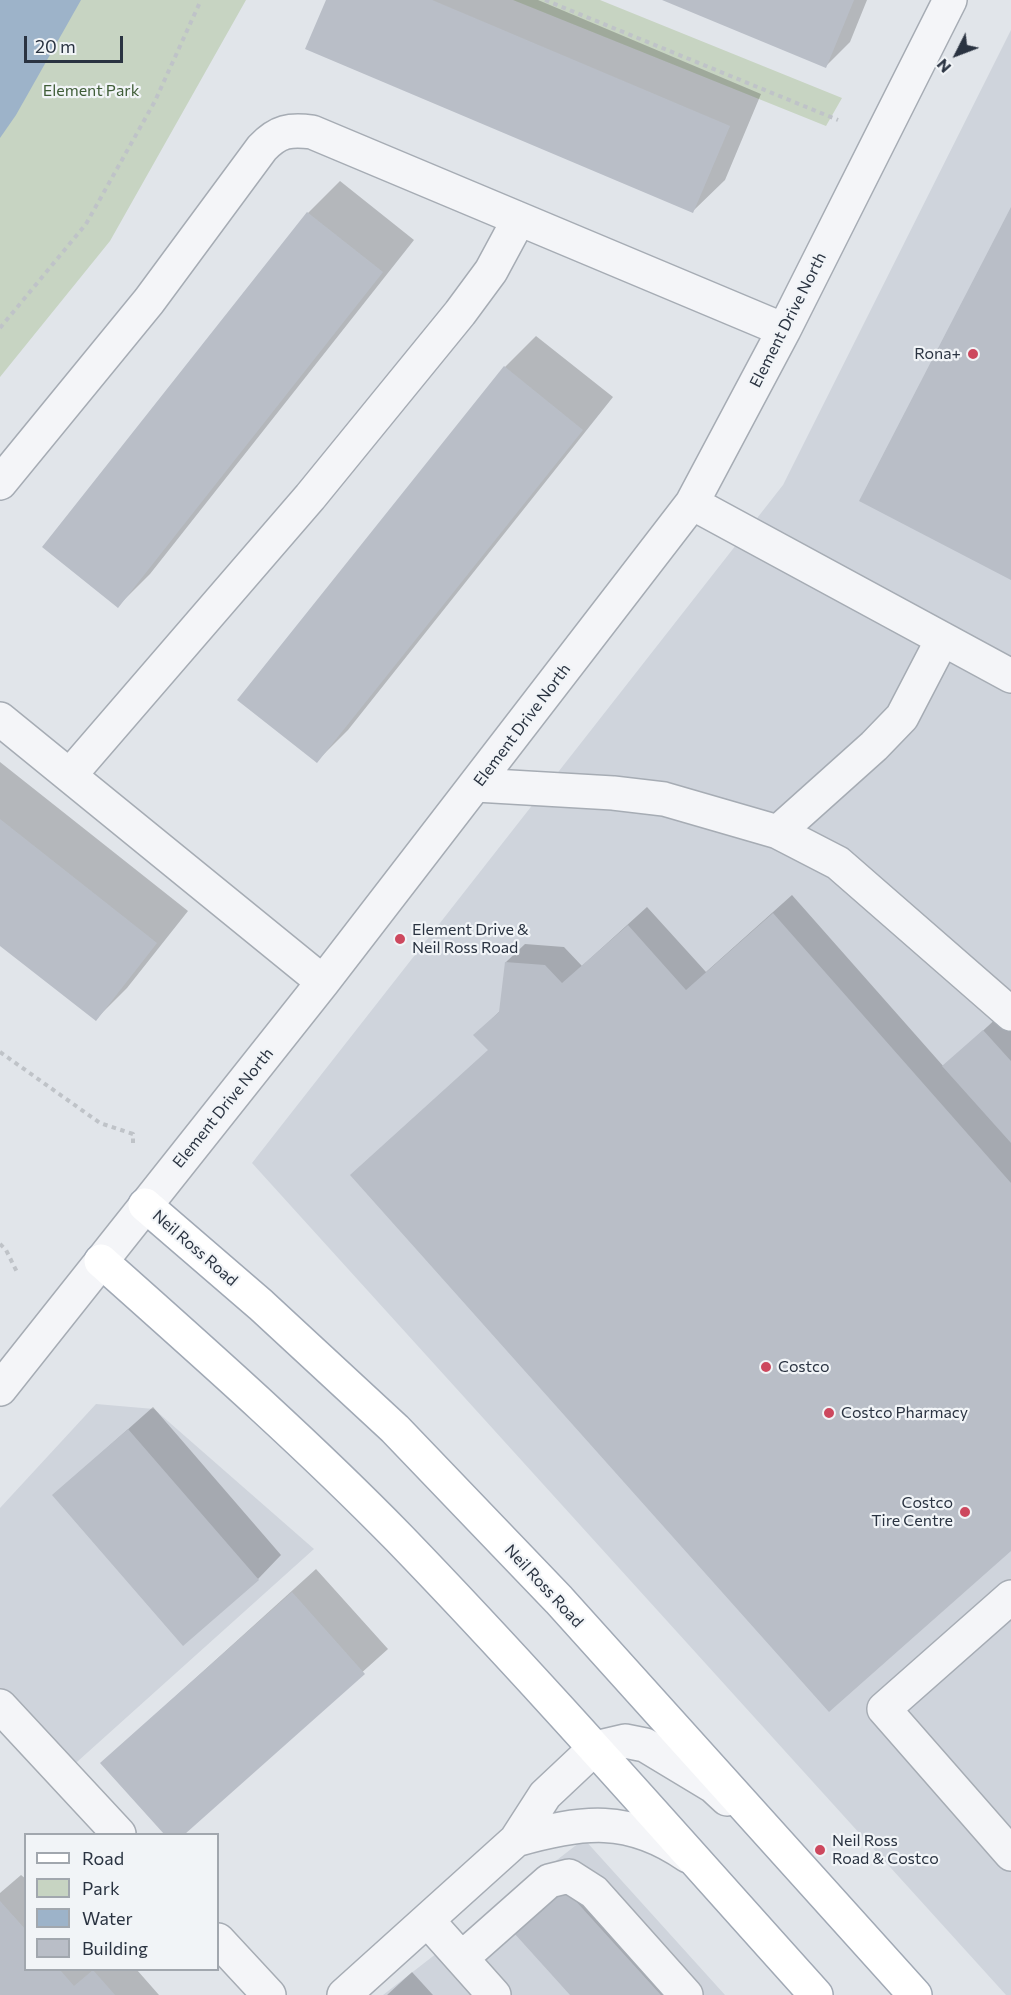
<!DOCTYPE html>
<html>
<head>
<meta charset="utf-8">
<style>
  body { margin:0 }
  #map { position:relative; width:1011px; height:1995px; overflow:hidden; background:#e1e5ea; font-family:Commissioner,sans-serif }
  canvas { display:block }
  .legend { position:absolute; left:24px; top:1833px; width:195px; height:138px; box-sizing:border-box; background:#f1f4f7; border:2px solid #a1a7ae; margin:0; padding:8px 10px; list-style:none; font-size:18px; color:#2a3341 }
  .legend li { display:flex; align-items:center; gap:12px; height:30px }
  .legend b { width:30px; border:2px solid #a1a7ae }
  .north { position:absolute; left:927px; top:24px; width:60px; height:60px; -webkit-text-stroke:4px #f1f4f7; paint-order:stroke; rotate:228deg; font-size:16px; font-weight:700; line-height:24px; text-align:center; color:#2a3341 }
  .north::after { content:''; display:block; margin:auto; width:21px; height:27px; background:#2a3341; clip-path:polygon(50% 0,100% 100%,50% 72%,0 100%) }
  .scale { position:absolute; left:24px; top:36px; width:99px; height:27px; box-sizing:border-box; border:3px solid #2a3341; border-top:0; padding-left:8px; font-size:18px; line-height:21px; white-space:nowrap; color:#2a3341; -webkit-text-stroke:4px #f1f4f7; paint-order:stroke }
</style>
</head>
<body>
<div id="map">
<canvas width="1011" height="1995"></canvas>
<ul class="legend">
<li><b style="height:8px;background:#fff"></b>Road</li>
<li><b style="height:16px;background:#c7d4c2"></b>Park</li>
<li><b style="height:16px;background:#9db3c9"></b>Water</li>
<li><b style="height:16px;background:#b9bec7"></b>Building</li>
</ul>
<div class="north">N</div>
<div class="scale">20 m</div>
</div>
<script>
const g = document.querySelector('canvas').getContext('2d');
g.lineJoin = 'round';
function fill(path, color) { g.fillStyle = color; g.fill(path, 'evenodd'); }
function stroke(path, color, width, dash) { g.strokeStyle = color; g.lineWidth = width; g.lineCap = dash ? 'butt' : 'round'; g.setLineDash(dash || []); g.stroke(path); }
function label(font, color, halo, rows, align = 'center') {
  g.font = font + ' Commissioner,sans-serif'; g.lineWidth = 4.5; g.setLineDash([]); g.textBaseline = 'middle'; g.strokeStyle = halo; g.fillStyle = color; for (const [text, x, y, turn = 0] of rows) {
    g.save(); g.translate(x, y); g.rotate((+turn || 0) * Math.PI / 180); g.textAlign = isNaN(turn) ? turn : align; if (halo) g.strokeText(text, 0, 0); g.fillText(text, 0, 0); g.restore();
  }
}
fill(new Path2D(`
  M 1011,30 L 1011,1995 L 1006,1995 L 252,1163 L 783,485 Z
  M 96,1404 L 154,1409 L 314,1549 L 58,1779 L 0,1722 L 0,1508 Z
  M 584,1839 L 725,1995 L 383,1995 Z`), '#cfd4dc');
fill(new Path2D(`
  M 0,0 L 246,0 L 110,241 L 0,377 Z
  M 513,0 L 600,0 L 842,98 L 826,126 Z`), '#c7d4c2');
fill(new Path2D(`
  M 0,0 L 81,0 L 16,115 L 0,138 Z`), '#9db3c9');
fill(new Path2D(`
  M 327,0 L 538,0 L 761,94 L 725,180 L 693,211 Z
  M 666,0 L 867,0 L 850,42 L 826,66 Z
  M 340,181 L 414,240 L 150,574 L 118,606 L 44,547 L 308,213 Z
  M 536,336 L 613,397 L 348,730 L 317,761 L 505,367 Z
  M 0,762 L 188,911 L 127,988 L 96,1019 L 0,944 Z
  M 792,895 L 944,1067 L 1002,1013 L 1011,1022 L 1011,1549 L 475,1035 L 500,1011 L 506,962 L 525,944 L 564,947 L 582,966 L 647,907 L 706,972 Z
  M 153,1407 L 281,1555 L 258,1579 L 54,1495 Z
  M 316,1569 L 388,1649 L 182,1834 L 166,1834 L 102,1763 Z
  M 584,1870 L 687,1995 L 572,1995 L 516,1933 Z
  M 21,1875 L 26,1879 L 26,1970 L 137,1970 L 159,1995 L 0,1995 L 0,1893 Z
  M 412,1972 L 433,1995 L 387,1995 Z`), '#0003');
fill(new Path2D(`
  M 326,0 L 432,0 L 730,126 L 693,213 L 305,49 Z
  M 662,0 L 854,0 L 826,68 Z
  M 1011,207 L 1011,580 L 859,501 Z
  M 307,212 L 383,272 L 118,608 L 42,547 Z
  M 504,366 L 583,430 L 317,763 L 237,700 Z
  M 0,819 L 157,943 L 96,1021 L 0,946 Z
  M 773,913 L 1011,1183 L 1011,1551 L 829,1712 L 350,1175 L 488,1050 L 473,1035 L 499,1012 L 505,962 L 545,965 L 562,983 L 628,925 L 686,990 Z
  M 983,1030 L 1011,1061 L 1011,1143 L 942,1066 Z
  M 128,1429 L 259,1580 L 183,1646 L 52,1495 Z
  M 292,1592 L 365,1674 L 185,1834 L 164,1834 L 100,1763 Z
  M 564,1888 L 661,1995 L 570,1995 L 514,1933 Z
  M 0,1901 L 26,1930 L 26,1970 L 60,1970 L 74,1986 L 93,1970 L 115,1995 L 0,1995 Z`), '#b9bec7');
const minor = new Path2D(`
  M 0,483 L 149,301 L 262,148 C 278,131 290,129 312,132 L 784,330
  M 692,503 L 1011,676
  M 0,719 L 323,982
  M 70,775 L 310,497 L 460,313 L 491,271 L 519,219
  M 476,785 L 613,793 L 664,799 L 778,832 L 838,863 L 1011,1014
  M 778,832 L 874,746 L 902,717 L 942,640
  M 0,1389 L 323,982 L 692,503 L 784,330 L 950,0
  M 1011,1597 L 884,1709 L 1011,1854
  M 0,1706 L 119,1834
  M 516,1840 C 582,1821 629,1815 688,1856
  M 428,1921 L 494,1995
  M 218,1940 L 269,1995
  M 462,1958 L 549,1881 L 569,1876 L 594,1892 L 686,1995
  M 344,1995 L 516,1840 L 545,1795 L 595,1748 L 625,1741 L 645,1745 L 713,1786 L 727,1799`);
const major = new Path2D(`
  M 145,1205 L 261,1305 L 395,1429 L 559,1600 L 915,1995
  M 101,1261 C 202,1351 304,1441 399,1538 C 542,1686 678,1842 816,1995`);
stroke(minor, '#a6acb4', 36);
stroke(major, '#a1a9b5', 36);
stroke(new Path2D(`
  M 545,0 L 838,120
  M 0,328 L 86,224 L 155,101 L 201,0
  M 0,1052 L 100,1123 L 133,1134 L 133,1147
  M 0,1244 L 6,1250 L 17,1272`), '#bfc3c8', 4, [4.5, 4.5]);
stroke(minor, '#f4f5f8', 33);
stroke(major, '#fff', 33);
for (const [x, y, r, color] of [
  [973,354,6,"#cd485e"],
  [400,939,6,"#cd485e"],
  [766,1367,6,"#cd485e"],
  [829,1413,6,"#cd485e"],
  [965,1512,6,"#cd485e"],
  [820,1850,6,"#cd485e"]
]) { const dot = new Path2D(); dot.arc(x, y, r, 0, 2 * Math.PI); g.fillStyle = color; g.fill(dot); stroke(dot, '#f1f4f7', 2); }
label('16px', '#3f5d37', '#f1f4f7', [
  ["Element Park",91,91]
]);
label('16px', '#2a3341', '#f1f4f7', [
  ["Element Drive North",788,320,-63],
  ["Element Drive North",522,725,-53],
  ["Element Drive North",223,1108,-51],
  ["Neil Ross Road",195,1248,41],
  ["Neil Ross Road",544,1586,47]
]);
label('16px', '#2a3341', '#f1f4f7', [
  ["Rona+",961,354,"right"],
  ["Element Drive &",412,930],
  ["Neil Ross Road",412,948],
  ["Costco",778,1367],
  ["Costco Pharmacy",841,1413],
  ["Costco",953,1503,"right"],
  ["Tire Centre",953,1521,"right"],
  ["Neil Ross",832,1841],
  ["Road & Costco",832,1859]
], 'left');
</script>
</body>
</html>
